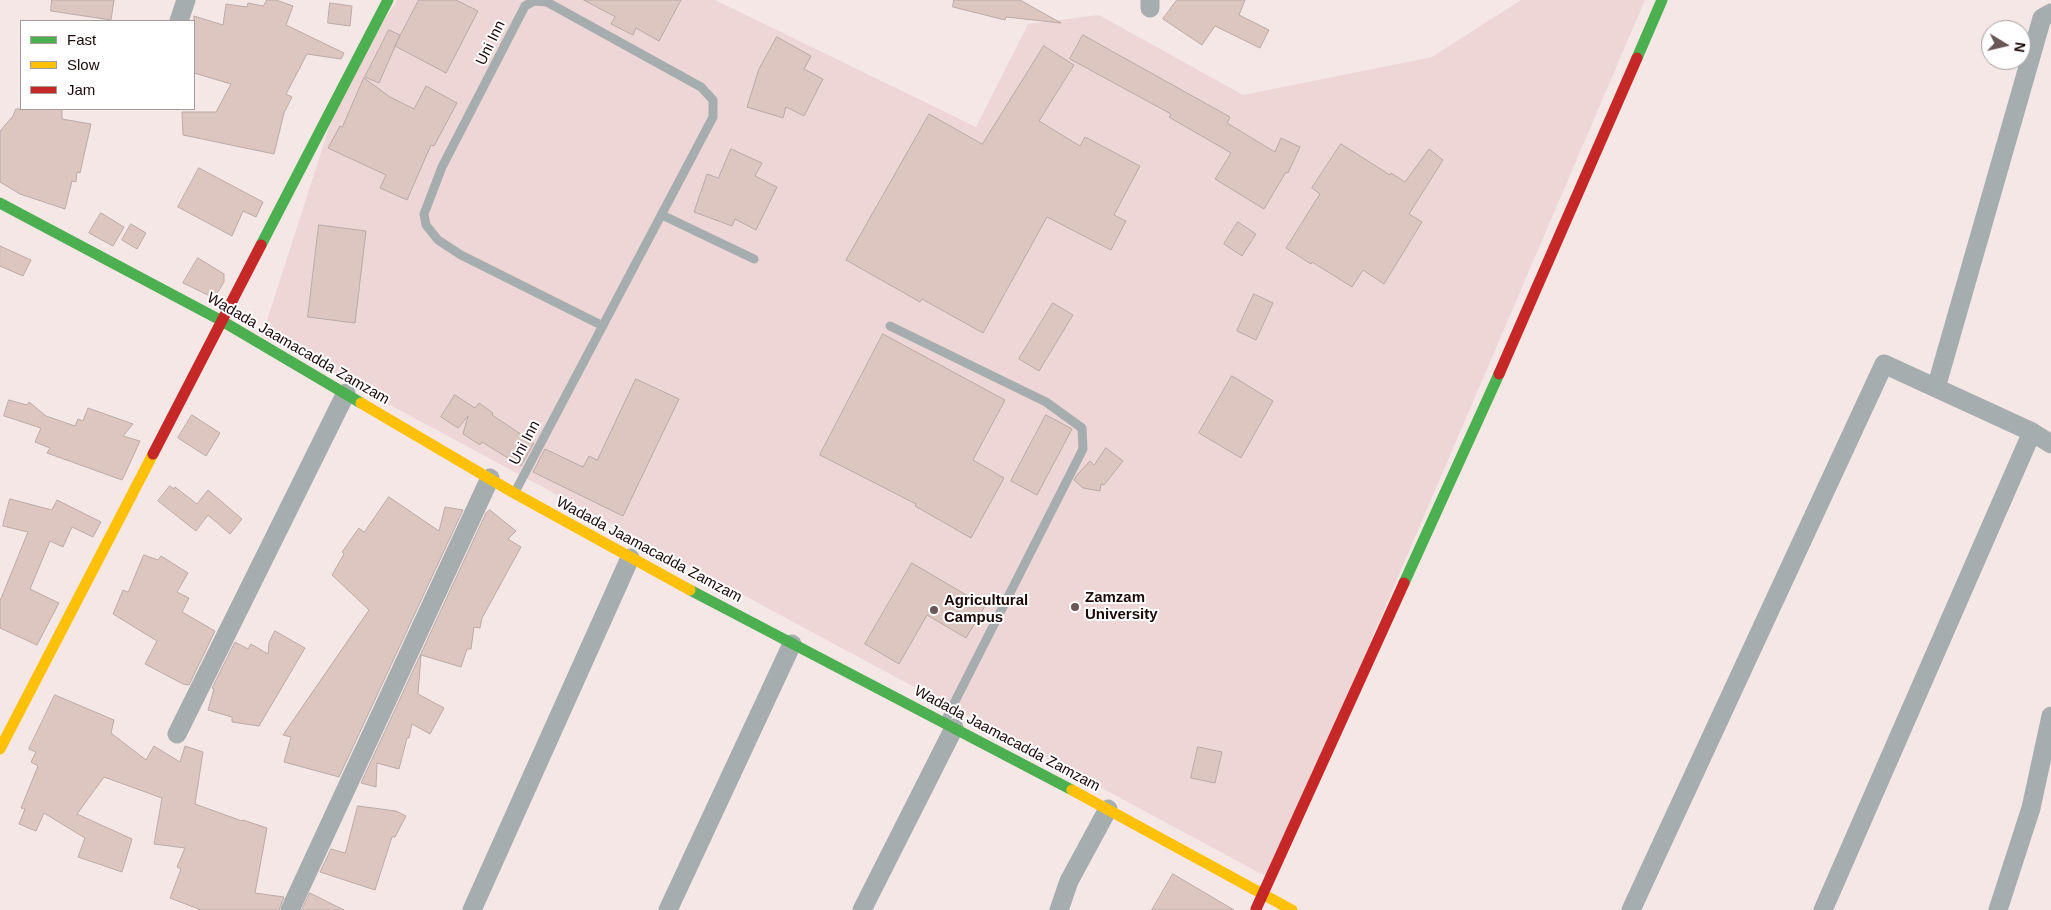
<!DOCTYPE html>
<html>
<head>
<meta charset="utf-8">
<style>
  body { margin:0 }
  #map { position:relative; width:2051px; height:910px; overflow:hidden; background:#f5e7e6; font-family:Arial,sans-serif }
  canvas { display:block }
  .legend { position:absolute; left:20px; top:20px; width:175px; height:90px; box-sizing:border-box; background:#fff; border:1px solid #a59c9d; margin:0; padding:6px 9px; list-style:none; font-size:15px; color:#1d0809 }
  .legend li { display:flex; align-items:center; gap:10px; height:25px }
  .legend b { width:25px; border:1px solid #a59c9d }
  .north { position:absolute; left:1981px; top:20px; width:50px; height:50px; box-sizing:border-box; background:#fff; border:1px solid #a59c9d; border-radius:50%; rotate:99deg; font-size:14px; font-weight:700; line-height:20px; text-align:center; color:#1d0809 }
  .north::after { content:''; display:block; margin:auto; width:18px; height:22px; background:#695656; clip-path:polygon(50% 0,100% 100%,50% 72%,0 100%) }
</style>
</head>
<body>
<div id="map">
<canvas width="2051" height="910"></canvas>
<ul class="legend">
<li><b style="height:6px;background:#4caf50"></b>Fast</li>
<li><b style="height:6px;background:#ffc107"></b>Slow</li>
<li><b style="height:6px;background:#c62828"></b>Jam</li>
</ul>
<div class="north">N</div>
</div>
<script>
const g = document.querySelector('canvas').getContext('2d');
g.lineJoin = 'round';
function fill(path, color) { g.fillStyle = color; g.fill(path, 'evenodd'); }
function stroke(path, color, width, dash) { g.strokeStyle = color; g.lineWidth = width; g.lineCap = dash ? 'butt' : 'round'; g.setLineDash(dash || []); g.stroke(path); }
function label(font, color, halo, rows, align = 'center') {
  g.font = font + ' Arial,sans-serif'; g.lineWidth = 4; g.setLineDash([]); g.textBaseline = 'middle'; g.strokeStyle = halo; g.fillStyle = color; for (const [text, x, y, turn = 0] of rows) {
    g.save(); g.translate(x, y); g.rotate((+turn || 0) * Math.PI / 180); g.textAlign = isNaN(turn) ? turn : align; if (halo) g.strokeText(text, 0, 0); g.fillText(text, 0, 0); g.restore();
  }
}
fill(new Path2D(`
  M 397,0 L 715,0 L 976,127 L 1028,24 L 1099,15 L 1243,95 L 1432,57 L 1521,0 L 1645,0 L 1269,878 L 262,336 L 342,87 Z`), '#edd6d5');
const building = new Path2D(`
  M 52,0 L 114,0 L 111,20 L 51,11 Z
  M 267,0 L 276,0 L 293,6 L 286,25 L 344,53 L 341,59 L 307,54 L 286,94 L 292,97 L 284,113 L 274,154 L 183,135 L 182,112 L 216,112 L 231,84 L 194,73 L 194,16 L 223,25 L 226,4 L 247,7 L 248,3 L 263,6 Z
  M 419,0 L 456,0 L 478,11 L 446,73 L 395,46 Z
  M 584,0 L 681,0 L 659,41 L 636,28 L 633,35 L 611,24 L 615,17 Z
  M 954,0 L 1020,0 L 1061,23 L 1006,17 L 1005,20 L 953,7 Z
  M 1177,0 L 1245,0 L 1239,15 L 1269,30 L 1260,48 L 1215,26 L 1202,45 L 1163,19 Z
  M 330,3 L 352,6 L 350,26 L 328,23 Z
  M 389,30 L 400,35 L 379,83 L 365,77 Z
  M 1083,35 L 1230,117 L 1227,123 L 1275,152 L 1281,138 L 1300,147 L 1288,173 L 1286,172 L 1264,209 L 1215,179 L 1231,153 L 1169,117 L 1171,114 L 1070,59 Z
  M 777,37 L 811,56 L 804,69 L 823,79 L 804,116 L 786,107 L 783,118 L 747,107 L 759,69 Z
  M 1044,46 L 1074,65 L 1039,121 L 1080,146 L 1085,137 L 1140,166 L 1114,215 L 1126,221 L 1111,250 L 1047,217 L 983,333 L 922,299 L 920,302 L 846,260 L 929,114 L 982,144 Z
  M 364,78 L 390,97 L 414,109 L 426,86 L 457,103 L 434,146 L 431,145 L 407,200 L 380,188 L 386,175 L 328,148 L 340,126 L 342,127 Z
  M 16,109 L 62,109 L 62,119 L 91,124 L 80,173 L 77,172 L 76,182 L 72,181 L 65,209 L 20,194 L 0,182 L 0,131 L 13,116 Z
  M 1341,144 L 1390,175 L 1391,173 L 1405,182 L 1429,149 L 1443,160 L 1409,214 L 1422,222 L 1384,284 L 1363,270 L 1352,287 L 1312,262 L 1311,264 L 1286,248 L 1320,194 L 1312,188 Z
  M 731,149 L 762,163 L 755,176 L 777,187 L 756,230 L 735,219 L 732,226 L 694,212 L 707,174 L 718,178 Z
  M 199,168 L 263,202 L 256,217 L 243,211 L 232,236 L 178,207 Z
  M 101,213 L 124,227 L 113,246 L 89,233 Z
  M 1238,222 L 1256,234 L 1242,256 L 1224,244 Z
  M 131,224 L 146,233 L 137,249 L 122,240 Z
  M 319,225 L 366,231 L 355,323 L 308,317 Z
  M 0,246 L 31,260 L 23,276 L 0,266 Z
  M 198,258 L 224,274 L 224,282 L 214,298 L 183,283 Z
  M 1254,294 L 1273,303 L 1256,340 L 1237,331 Z
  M 1053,303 L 1073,315 L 1039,371 L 1019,359 Z
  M 883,334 L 1005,400 L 973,460 L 1004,478 L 971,538 L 915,506 L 916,504 L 820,455 Z
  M 1232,376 L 1273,401 L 1241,458 L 1199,433 Z
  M 636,379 L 679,399 L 623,516 L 533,472 L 545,449 L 583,467 L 589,456 L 597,460 Z
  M 455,395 L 475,408 L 479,403 L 493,413 L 492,415 L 534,443 L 521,466 L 482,442 L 480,445 L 463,434 L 468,416 L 458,428 L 441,417 Z
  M 9,400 L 27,405 L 29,402 L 46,416 L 75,426 L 78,419 L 83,421 L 88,408 L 133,424 L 123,436 L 140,441 L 125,474 L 122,480 L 47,453 L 50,448 L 35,442 L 41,428 L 4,416 Z
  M 192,415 L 220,433 L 206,456 L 178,438 Z
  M 1046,415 L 1072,429 L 1037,495 L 1011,481 Z
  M 1106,448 L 1123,461 L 1104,485 L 1101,484 L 1100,491 L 1083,488 L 1074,480 L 1077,475 L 1090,461 L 1094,465 Z
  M 170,486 L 174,489 L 175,487 L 197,504 L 208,490 L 242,519 L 230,534 L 208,515 L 196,531 L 158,501 Z
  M 389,497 L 439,531 L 445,507 L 463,510 L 339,777 L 284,762 L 291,737 L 283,735 L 369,610 L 332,575 L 344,554 L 342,552 L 359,528 L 364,532 Z
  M 10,499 L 52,510 L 57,500 L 101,522 L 93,537 L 72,527 L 63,547 L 50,541 L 30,589 L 59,603 L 37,645 L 0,628 L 0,601 L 28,532 L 3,526 Z
  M 490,510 L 516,531 L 508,539 L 521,547 L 482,618 L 480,628 L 474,627 L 471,649 L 467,649 L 461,667 L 421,655 L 418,694 L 444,708 L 430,734 L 412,724 L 409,738 L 407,738 L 399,769 L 377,763 L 376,787 L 361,783 L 486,513 Z
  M 144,555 L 158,560 L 161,556 L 188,573 L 177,592 L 189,598 L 182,612 L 215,631 L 189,685 L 183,684 L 145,664 L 157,641 L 113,614 L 123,590 L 128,592 Z
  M 912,563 L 985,606 L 966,638 L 927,615 L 899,664 L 865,644 Z
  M 275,631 L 305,648 L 259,726 L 232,722 L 232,717 L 208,710 L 214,689 L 212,688 L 235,642 L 248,649 L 251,644 L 268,654 L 269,643 Z
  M 55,695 L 114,720 L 111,733 L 146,760 L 154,746 L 180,762 L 185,746 L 203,752 L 195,804 L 242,821 L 243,820 L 267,828 L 255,893 L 284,897 L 279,910 L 201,910 L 170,898 L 181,869 L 177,867 L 185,848 L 154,844 L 162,798 L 104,777 L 77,814 L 132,839 L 122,872 L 78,857 L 85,838 L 44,813 L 36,831 L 19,824 L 25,809 L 21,808 L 38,766 L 31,762 L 36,752 L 29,749 Z
  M 1198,747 L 1222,752 L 1215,783 L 1191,778 Z
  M 358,806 L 396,811 L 406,816 L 395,837 L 392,837 L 375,890 L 320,872 L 331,849 L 345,853 Z
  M 1173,874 L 1234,910 L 1152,910 Z
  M 310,893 L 344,910 L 302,910 Z`);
fill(building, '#ddc6bf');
stroke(building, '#bbaaa7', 1);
stroke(new Path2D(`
  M 662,215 L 754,259
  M 890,326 L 1046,402 L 1082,428 L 1083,449 L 945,721
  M 516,490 L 713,117 L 713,100 L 701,87 L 547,2 L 534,1 L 525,6 L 442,167 L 424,214 L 426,225 L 438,240 L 461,255 L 603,326`), '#a5adae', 9);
stroke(new Path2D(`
  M 1150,0 L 1150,8
  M 179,21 L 186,0
  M 1936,388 L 2042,18 L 2051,13
  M 177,734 L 346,393
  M 290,910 L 490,478
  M 472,910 L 630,558
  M 668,910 L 792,644
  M 862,910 L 954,728
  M 1059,910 L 1069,881 L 1108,809
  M 1631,910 L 1884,364 L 2032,432 L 2051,444
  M 1823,910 L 2032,432
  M 1998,910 L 2031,808 L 2051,716`), '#a5adae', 19);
stroke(new Path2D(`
  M 1637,58 L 1662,0
  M 0,203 L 222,321 L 361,403
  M 261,245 L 388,0
  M 1404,583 L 1499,374
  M 690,590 L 1072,790`), '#4caf50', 11);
stroke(new Path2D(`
  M 361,403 L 514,493 L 690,590
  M 0,749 L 153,454
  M 1072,790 L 1292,910`), '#ffc107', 11);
stroke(new Path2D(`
  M 1499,374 L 1637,58
  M 153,454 L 261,245
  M 1256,909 L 1404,583`), '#c62828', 11);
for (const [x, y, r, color] of [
  [1075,607,5,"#695656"],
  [934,610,5,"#695656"]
]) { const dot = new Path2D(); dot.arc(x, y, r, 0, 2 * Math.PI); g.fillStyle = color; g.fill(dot); stroke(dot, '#fff', 2); }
label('15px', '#1d0809', '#fff', [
  ["Uni Inn",491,43,-64],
  ["Wadada Jaamacadda Zamzam",298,349,30],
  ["Uni Inn",525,443,-62],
  ["Wadada Jaamacadda Zamzam",649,550,28],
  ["Wadada Jaamacadda Zamzam",1007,739,28]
]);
label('bold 15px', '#1d0809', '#fff', [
  ["Zamzam",1085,598],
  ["University",1085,615],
  ["Agricultural",944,601],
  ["Campus",944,618]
], 'left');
</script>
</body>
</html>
